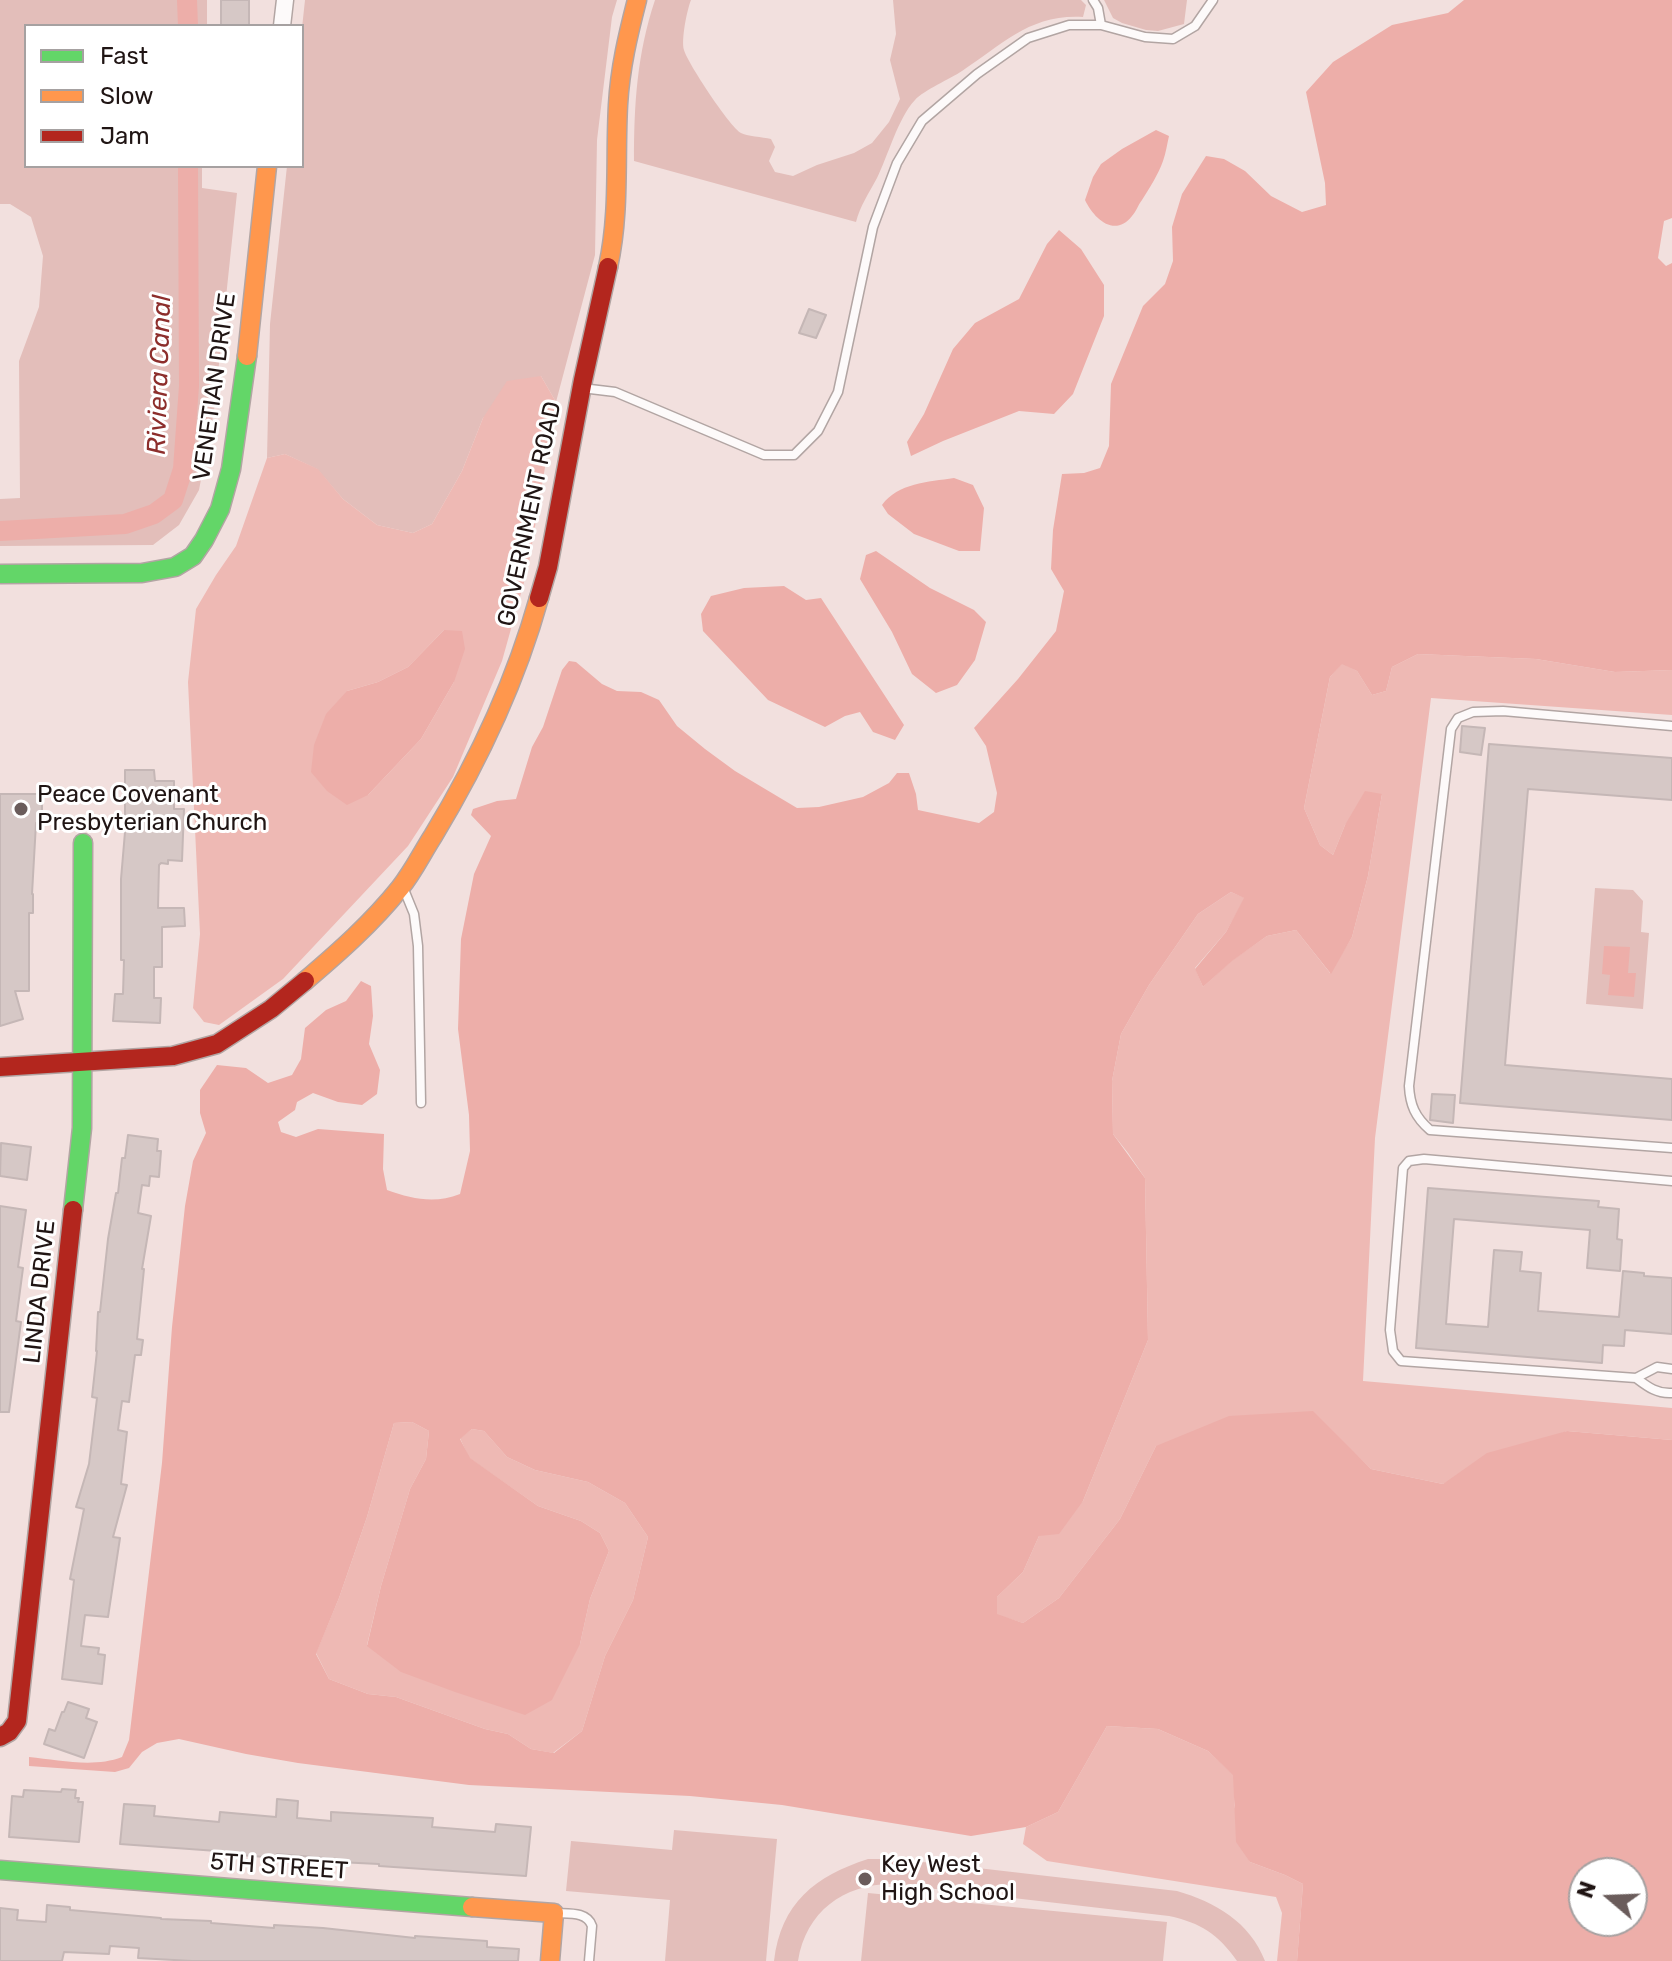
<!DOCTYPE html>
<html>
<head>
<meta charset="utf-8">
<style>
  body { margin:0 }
  #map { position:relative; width:1672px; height:1961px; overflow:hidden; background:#f2e0de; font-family:Rubik,sans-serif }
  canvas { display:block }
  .legend { position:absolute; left:24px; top:24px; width:280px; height:144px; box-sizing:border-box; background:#fff; border:2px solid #a6a1a1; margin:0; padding:10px 14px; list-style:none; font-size:24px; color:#201514 }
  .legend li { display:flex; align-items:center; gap:16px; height:40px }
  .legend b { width:40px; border:2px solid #a6a1a1 }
  .north { position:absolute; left:1568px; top:1857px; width:80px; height:80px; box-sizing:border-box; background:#fff; border:2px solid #a6a1a1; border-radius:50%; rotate:289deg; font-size:22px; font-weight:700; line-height:32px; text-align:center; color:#201514 }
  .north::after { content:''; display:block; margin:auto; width:28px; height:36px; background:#6a5c5b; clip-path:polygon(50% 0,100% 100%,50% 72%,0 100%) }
</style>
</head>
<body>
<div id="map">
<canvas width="1672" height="1961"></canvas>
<ul class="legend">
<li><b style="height:10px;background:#63d668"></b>Fast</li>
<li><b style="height:10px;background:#ff974d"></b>Slow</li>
<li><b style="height:10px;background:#b3261e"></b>Jam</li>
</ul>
<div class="north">N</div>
</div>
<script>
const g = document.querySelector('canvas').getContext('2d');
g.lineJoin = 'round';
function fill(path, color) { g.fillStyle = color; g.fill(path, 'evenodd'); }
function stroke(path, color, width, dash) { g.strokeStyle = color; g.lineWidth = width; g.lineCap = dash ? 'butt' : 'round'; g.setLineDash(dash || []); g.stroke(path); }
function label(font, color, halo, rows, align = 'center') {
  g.font = font + ' Rubik,sans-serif'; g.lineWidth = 6; g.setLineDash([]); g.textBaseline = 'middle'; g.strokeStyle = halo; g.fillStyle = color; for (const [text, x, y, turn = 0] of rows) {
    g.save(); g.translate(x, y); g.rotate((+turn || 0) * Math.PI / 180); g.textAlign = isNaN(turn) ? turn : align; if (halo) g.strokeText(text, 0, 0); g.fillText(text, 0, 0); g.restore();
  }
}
fill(new Path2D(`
  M 0,0 L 207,0 L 207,26 L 26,26 L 26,166 L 202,166 L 202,188 L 237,193 L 214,411 L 199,490 L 179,525 L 153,545 L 0,546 L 0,499 L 20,498 L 19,361 L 39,307 L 43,256 L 31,217 L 10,204 L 0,204 Z
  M 305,0 L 617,0 L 612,17 L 597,140 L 595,255 L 556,402 L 541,376 L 483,418 L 462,471 L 432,524 L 413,533 L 377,525 L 343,499 L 317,469 L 285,454 L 267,458 L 270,324 L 287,166 L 302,166 L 302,28 Z
  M 655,0 L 691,0 C 687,10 681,40 684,50 C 687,62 730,127 741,133 C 746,136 763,137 771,139 L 775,147 L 769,161 L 775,172 L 793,176 L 817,165 L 854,153 L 872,143 L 889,122 L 900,99 L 890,60 L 896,34 L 893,0 L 1081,0 L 1086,5 L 1083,17 C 1030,14 1003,44 962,71 C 950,79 924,90 915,100 C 898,118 888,156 877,178 C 869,193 860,206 856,222 L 634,161 C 634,104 637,54 655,0 Z
  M 1104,0 L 1187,0 L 1184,24 L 1158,31 L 1146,30 L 1122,23 L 1113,18 Z
  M 1595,888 L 1633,890 L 1643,901 L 1641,932 L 1649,933 L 1643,1009 L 1586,1004 Z
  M 674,1830 L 777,1839 L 766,1961 L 665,1961 L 670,1900 L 566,1891 L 571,1841 L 672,1850 Z
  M 868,1859 L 891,1859 L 943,1864 L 1177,1891 C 1215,1902 1250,1922 1265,1961 L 1237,1961 C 1218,1934 1201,1923 1169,1916 L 892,1884 C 843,1884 806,1912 798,1961 L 774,1961 C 781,1903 815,1876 868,1859 Z
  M 868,1893 L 1167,1922 L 1163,1961 L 861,1961 Z`), '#e3beba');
fill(new Path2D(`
  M 541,376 L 556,402 L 528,568 L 502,661 L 453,777 L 408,846 L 283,979 L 219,1025 L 204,1022 L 193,1008 L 200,934 L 188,682 L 196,609 L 216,575 L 236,546 L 267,458 L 285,454 L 318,469 L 343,499 L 377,525 L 413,533 L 432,524 L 462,471 L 483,418 L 507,381 ZM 444,630 L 454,682 L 421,739 L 368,795 L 347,691 L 378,682 L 408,667 Z
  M 1418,654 L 1536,659 L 1615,672 L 1672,670 L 1672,715 L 1431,698 L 1375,1138 L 1363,1381 L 1672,1408 L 1672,1440 L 1567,1431 L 1443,1484 L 1371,1469 L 1347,1446 L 1156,1446 L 1120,1519 L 1059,1598 L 1023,1623 L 997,1615 L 997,1597 L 1023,1572 L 1039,1536 L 1083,1501 L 1148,1340 L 1145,1178 L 1128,1153 L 1113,1134 L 1112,1081 L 1121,1034 L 1149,985 L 1198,914 L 1231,892 L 1245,898 L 1226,932 L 1195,968 L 1203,987 L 1231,961 L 1267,936 L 1296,930 L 1330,973 L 1352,937 L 1368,876 L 1382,794 L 1345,825 L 1333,855 L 1320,845 L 1304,808 L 1330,677 L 1342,663 L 1357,671 L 1372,695 L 1386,691 L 1392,667 Z
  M 412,1422 L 429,1431 L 426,1459 L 410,1489 L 381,1586 L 367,1645 L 580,1644 L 590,1599 L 609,1551 L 600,1533 L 581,1521 L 538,1506 L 469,1458 L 460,1438 L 472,1429 L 484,1431 L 507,1457 L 535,1470 L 588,1482 L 625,1503 L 648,1537 L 633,1600 L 605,1656 L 582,1731 L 553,1753 L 531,1749 L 508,1734 L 485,1729 L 396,1697 L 368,1694 L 329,1679 L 316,1653 L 339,1598 L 367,1517 L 394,1423 Z
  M 1107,1726 L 1158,1729 L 1208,1751 L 1234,1775 L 1234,1805 L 1250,1862 L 1285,1875 L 1303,1884 L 1297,1961 L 1277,1961 L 1282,1913 L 1276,1897 L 1047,1861 L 1023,1844 L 1026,1827 L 1058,1812 Z`), '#eeb9b4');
fill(new Path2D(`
  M 1464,0 L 1672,0 L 1672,218 L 1664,221 L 1658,258 L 1666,266 L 1672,263 L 1672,670 L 1615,672 L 1536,659 L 1418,654 L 1392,667 L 1386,691 L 1372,695 L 1357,671 L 1342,664 L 1330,677 L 1304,808 L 1320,845 L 1333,855 L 1345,825 L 1365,791 L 1382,794 L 1368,876 L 1352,937 L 1331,974 L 1296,930 L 1267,936 L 1232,961 L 1203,987 L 1195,969 L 1226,932 L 1244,898 L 1231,892 L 1198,914 L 1149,985 L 1121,1034 L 1112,1081 L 1113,1134 L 1145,1178 L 1148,1340 L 1083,1501 L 1059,1534 L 1039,1536 L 1023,1572 L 997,1597 L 997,1614 L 1023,1623 L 1059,1598 L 1120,1519 L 1156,1446 L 1229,1416 L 1313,1411 L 1371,1469 L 1443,1484 L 1487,1453 L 1567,1431 L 1672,1440 L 1672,1961 L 1297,1961 L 1303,1884 L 1285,1875 L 1250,1862 L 1236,1842 L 1233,1775 L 1208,1751 L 1158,1729 L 1107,1726 L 1058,1812 L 1026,1827 L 971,1836 L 782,1805 L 690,1796 L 469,1785 L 298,1763 L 246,1754 L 179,1739 L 157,1743 L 142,1752 L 129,1768 L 115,1772 L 29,1766 L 29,1757 C 59,1760 94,1768 122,1757 L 129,1740 L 162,1463 L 172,1327 L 185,1206 L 193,1161 L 206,1133 L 200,1113 L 200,1090 L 217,1065 L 246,1068 L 268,1083 L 292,1075 L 301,1059 L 305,1028 L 326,1010 L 346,1001 L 361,981 L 371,986 L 373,1016 L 369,1044 L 380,1070 L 377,1094 L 362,1105 L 338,1102 L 313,1093 L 297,1102 L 295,1110 L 278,1122 L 281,1132 L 296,1137 L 318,1129 L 384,1134 L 383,1169 L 387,1190 C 412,1199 435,1204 460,1194 L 470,1151 L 469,1115 L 458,1029 L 461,939 L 474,874 L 491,836 L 471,815 L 473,809 L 497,801 L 516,799 L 532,747 L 543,727 L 562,670 L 569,661 L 576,662 L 602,684 L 617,691 L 641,692 L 659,700 L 677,726 L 705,749 L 735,771 L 797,808 L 819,807 L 863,797 L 889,783 L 897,773 L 909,773 L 916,794 L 918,810 L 979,823 L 994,812 L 997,793 L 986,746 L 974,728 L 1018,679 L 1056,631 L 1064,591 L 1051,569 L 1053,530 L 1062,474 L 1084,473 L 1100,468 L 1109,446 L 1111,384 L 1143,306 L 1165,284 L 1173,261 L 1172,227 L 1182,194 L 1206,156 L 1224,159 L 1245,171 L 1271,196 L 1302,212 L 1326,205 L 1325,183 L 1306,92 L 1333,62 L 1392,25 L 1448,13 ZM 412,1422 L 429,1431 L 426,1459 L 410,1489 L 381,1586 L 367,1646 L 401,1672 L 455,1692 L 525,1715 L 552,1700 L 580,1644 L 590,1599 L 609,1551 L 600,1533 L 581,1521 L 538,1506 L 470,1458 L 460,1439 L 472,1429 L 484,1431 L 507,1457 L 535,1470 L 588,1482 L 625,1503 L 648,1537 L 633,1600 L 605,1656 L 582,1731 L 554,1753 L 531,1749 L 508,1734 L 485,1729 L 396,1697 L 368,1694 L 329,1679 L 316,1654 L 339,1598 L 367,1517 L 394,1423 ZM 1584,1873 L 1632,1873 L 1632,1921 L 1584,1921 Z
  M 1156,130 L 1169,136 C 1167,144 1166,153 1163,161 C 1158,175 1150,187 1142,200 C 1138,205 1136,212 1132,216 C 1115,238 1094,219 1085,200 L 1093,177 L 1101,164 L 1122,149 Z
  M 1059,230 L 1081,249 L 1104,285 L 1104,316 L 1073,394 L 1054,414 L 1019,411 L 943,441 L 911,456 L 907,442 L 924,414 L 953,349 L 975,323 L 1019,299 L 1047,244 Z
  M 954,478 L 973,485 L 984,508 L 980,551 L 959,551 L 914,534 L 888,514 L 882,505 C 898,483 928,482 954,478 Z
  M 876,551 L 930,588 L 974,610 L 986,622 L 975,660 L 957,685 L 936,693 L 912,674 L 892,632 L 860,579 L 866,555 Z
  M 784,586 L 806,600 L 821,598 L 904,725 L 895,740 L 873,732 L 860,712 L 845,716 L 825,727 L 768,700 L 703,631 L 701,614 L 711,596 L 744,588 Z
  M 444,630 L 462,631 L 465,649 L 454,682 L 421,739 L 368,795 L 347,805 L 327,791 L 311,772 L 314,745 L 326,714 L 347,691 L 378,682 L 408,667 Z
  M 1604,946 L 1630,947 L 1628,973 L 1636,973 L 1634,997 L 1608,995 L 1610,975 L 1602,974 Z`), '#edaea9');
stroke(new Path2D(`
  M 187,0 L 188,26
  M 0,531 L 125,524 L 154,514 L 173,500 L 183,469 L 189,386 L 188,166`), '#edaea9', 20);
const building = new Path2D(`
  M 221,0 L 249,0 L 249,26 L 221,26 Z
  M 809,309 L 826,315 L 816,338 L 799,333 Z
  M 1462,726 L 1485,728 L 1481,755 L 1460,752 Z
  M 1489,744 L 1672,758 L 1672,800 L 1528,789 L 1505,1065 L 1672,1079 L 1672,1120 L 1460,1103 Z
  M 125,770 L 154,770 L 155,781 L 174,781 L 174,809 L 184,809 L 182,861 L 168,860 L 168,864 L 161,863 L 159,865 L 158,908 L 184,908 L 185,926 L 162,927 L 162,967 L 154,967 L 154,998 L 161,998 L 160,1023 L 113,1021 L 115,994 L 123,994 L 124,960 L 121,960 L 121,879 L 125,832 Z
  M 0,794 L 42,794 L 42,823 L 36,823 L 32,894 L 33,894 L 33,913 L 29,913 L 29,991 L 15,991 L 23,1019 L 0,1026 Z
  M 1432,1094 L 1455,1095 L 1453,1123 L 1430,1120 Z
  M 128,1135 L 158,1139 L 157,1151 L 161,1151 L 159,1177 L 150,1176 L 149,1186 L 142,1185 L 138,1213 L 151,1216 L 142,1269 L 144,1269 L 137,1339 L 143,1340 L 141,1355 L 135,1355 L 129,1402 L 122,1401 L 118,1430 L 127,1432 L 121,1484 L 127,1485 L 113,1537 L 120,1538 L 108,1617 L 85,1615 L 81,1646 L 99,1648 L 98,1654 L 105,1655 L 102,1684 L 62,1679 L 74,1580 L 70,1579 L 84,1509 L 76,1507 L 89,1464 L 97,1398 L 92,1397 L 97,1351 L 96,1351 L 98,1312 L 100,1312 L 108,1239 L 116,1193 L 118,1193 L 122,1158 L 125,1158 Z
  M 1,1143 L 31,1147 L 27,1180 L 0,1176 Z
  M 1428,1188 L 1599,1201 L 1598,1207 L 1619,1209 L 1617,1239 L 1622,1240 L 1620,1271 L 1587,1268 L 1590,1230 L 1454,1219 L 1446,1324 L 1488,1327 L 1494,1250 L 1522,1252 L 1520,1271 L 1541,1273 L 1538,1311 L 1619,1317 L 1623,1271 L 1644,1273 L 1644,1276 L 1672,1278 L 1672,1334 L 1625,1330 L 1624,1346 L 1603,1345 L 1602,1363 L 1416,1348 Z
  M 0,1206 L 26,1210 L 18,1267 L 23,1268 L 16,1321 L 21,1322 L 9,1412 L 0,1412 Z
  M 68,1702 L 89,1709 L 86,1718 L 97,1722 L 84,1758 L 44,1744 L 49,1729 L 55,1731 L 62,1712 L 64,1712 Z
  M 62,1789 L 76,1790 L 75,1798 L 79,1798 L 78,1802 L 83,1802 L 79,1842 L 9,1837 L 12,1796 L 23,1797 L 24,1790 L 61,1792 Z
  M 277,1799 L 298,1801 L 297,1818 L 331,1821 L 331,1812 L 433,1818 L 432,1827 L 495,1832 L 496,1824 L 531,1827 L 526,1876 L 379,1866 L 379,1864 L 338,1862 L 338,1859 L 277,1854 L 277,1858 L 216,1853 L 217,1851 L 120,1844 L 124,1804 L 155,1806 L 154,1816 L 219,1822 L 220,1812 L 276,1817 Z
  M 47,1905 L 70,1907 L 70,1910 L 161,1918 L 161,1919 L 211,1921 L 211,1923 L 274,1928 L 274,1925 L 323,1928 L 415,1938 L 415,1936 L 487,1941 L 487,1947 L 519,1949 L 518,1961 L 192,1961 L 138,1958 L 139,1948 L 110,1946 L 109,1954 L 64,1952 L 62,1961 L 0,1961 L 0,1908 L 18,1910 L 17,1920 L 46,1922 Z`);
fill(building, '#d6c8c6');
stroke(building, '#c5b7b6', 2);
const lane = new Path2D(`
  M 1093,0 L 1098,8 L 1101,25
  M 582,388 L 615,392 L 764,455 L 794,455 L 818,431 L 838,392 L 873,227 L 897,163 L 922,121 L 977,74 L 1028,38 L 1069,25 L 1101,25 L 1145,37 L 1173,39 L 1195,26 L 1213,0
  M 1672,726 L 1503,711 L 1473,712 L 1458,718 L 1451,729 L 1409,1086 C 1410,1105 1415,1117 1430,1130 L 1672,1148
  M 403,887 L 414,914 L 418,946 L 421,1103
  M 1672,1181 L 1424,1159 L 1409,1161 L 1403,1168 L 1390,1330 L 1393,1351 L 1401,1361 L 1636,1378 L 1657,1367 L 1672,1369
  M 1636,1378 C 1648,1387 1657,1394 1672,1393
  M 554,1913 C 568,1914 587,1911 592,1926 L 589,1961`);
const street = new Path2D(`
  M 282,26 L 285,0`);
const fast = new Path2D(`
  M 0,574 L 142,573 L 175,567 L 193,556 L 204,540 L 220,509 L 231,469 L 247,356
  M 73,1210 L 82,1128 L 83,843
  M 0,1870 L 472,1907`);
const slow = new Path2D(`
  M 608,267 C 620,213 615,159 618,105 C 620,68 628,35 637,0
  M 247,356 L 267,166
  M 305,981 C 339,952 372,923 400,888 C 413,872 422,853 433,836 C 479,760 515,684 539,598
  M 472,1907 L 554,1913 L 550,1961`);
const jam = new Path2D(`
  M 539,598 L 548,567 L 583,380 L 608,267
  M 0,1067 L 173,1056 L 217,1044 L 271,1009 L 305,981
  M 0,1737 L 9,1732 L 17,1721 L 73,1210`);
stroke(lane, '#b2a5a3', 11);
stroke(street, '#b2a5a3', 19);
stroke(fast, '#b2a5a3', 21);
stroke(slow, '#b2a5a3', 21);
stroke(jam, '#b2a5a3', 21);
stroke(lane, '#fdfafa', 8);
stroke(street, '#fdfafa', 16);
stroke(fast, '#63d668', 18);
stroke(slow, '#ff974d', 18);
stroke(jam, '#b3261e', 18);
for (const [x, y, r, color] of [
  [21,809,8,"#6a5c5b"],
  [865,1879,8,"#6a5c5b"]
]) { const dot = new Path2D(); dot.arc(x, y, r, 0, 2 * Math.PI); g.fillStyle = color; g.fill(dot); stroke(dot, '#fff', 3); }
label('24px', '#201514', '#fff', [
  ["VENETIAN DRIVE",215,387,-82],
  ["GOVERNMENT ROAD",530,514,-78],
  ["LINDA DRIVE",40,1292,-84],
  ["5TH STREET",279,1867,4]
]);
label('24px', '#201514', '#fff', [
  ["Peace Covenant",37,795],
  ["Presbyterian Church",37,823],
  ["Key West",881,1865],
  ["High School",881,1893]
], 'left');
label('italic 26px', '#8d2e2c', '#fff', [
  ["Riviera Canal",160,375,-88]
]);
</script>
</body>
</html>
